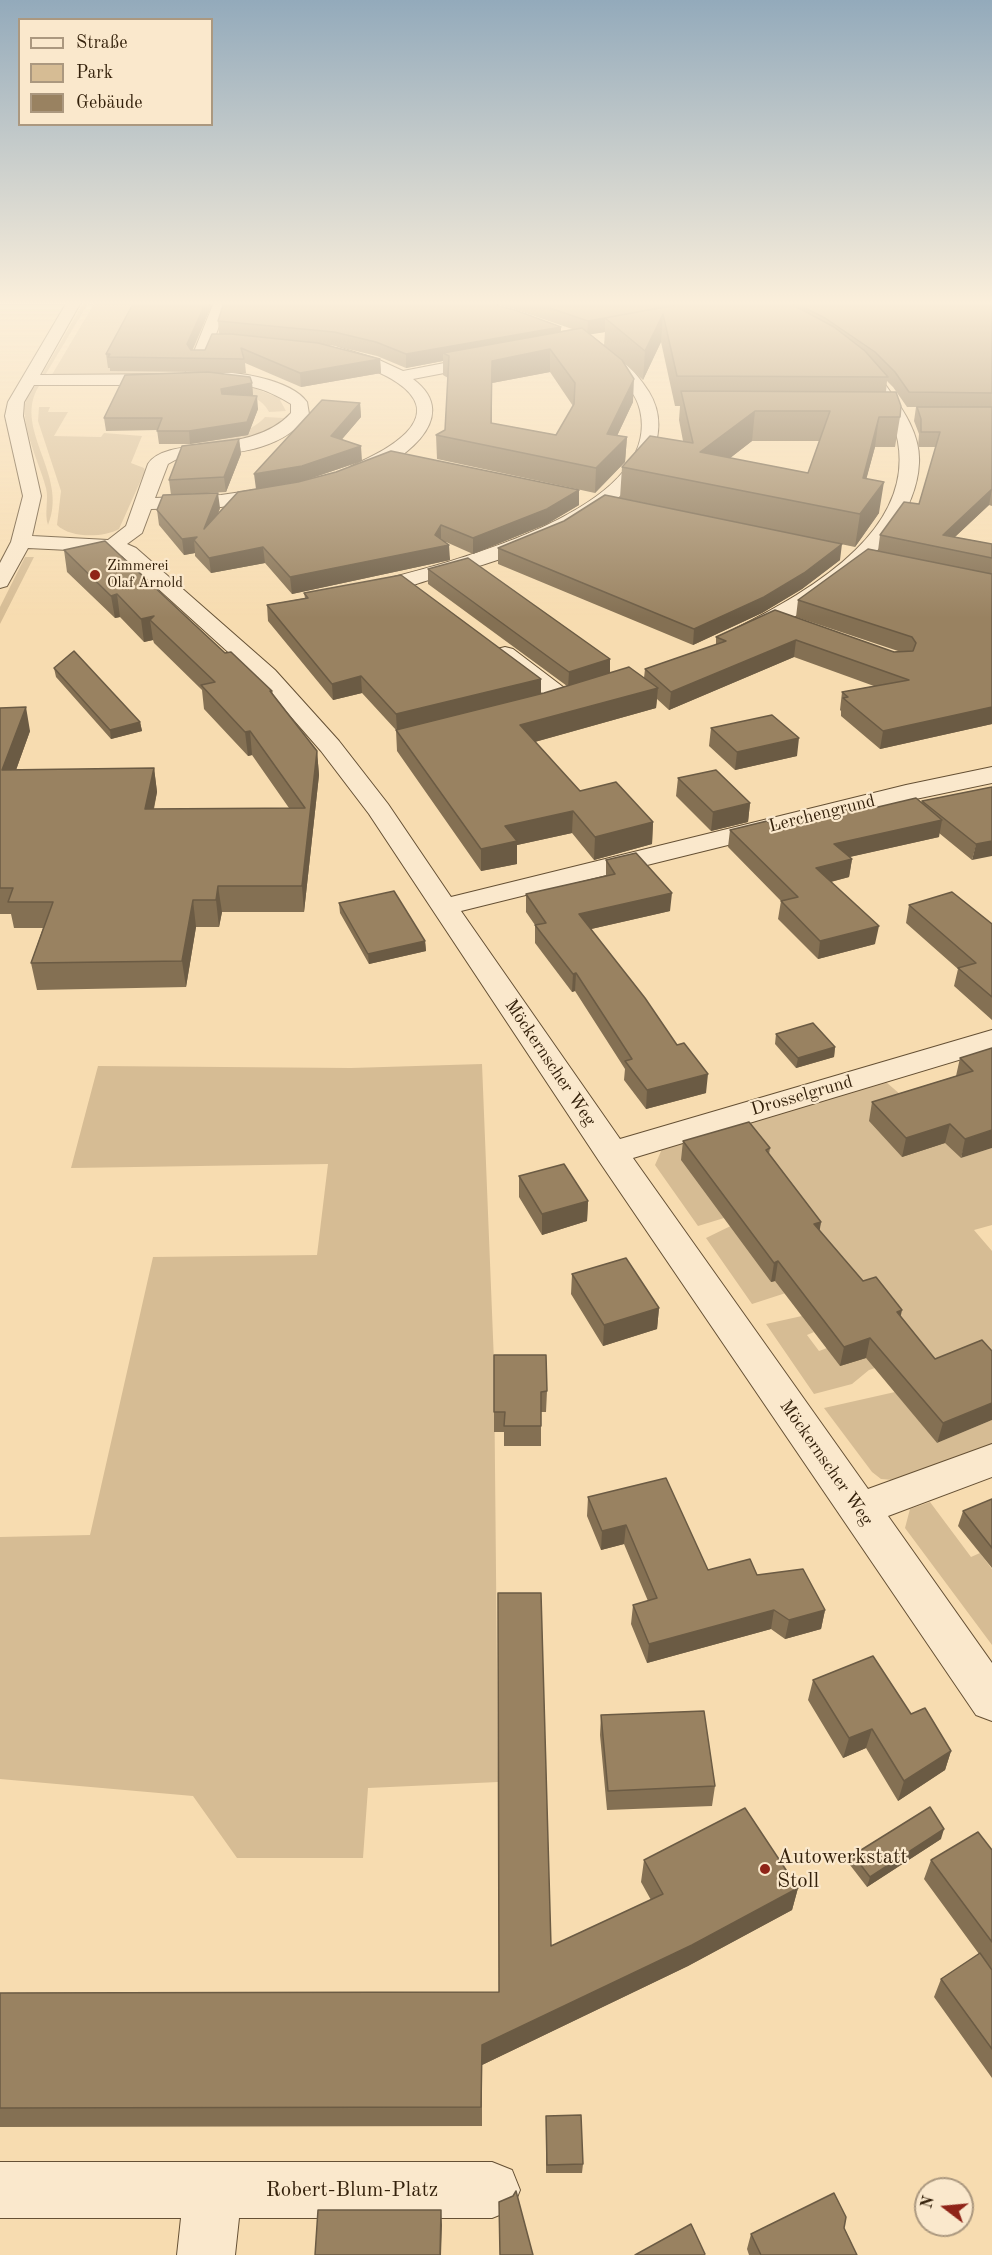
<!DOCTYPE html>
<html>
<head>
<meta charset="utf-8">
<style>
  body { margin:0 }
  #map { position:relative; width:992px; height:2255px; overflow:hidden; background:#f7dcb0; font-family:"Old Standard TT",serif }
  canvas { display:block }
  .legend { position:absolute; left:18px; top:18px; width:195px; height:108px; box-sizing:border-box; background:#fae8cc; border:2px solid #ab987f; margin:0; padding:8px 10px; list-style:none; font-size:18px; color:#34210b }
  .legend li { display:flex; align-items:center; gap:12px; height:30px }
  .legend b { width:30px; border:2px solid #ab987f }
  .north { position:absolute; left:914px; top:2177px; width:60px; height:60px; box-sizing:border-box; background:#fae8cc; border:2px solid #ab987f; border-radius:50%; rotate:286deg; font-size:16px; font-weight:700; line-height:24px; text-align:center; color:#34210b }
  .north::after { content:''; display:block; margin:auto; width:21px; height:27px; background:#8f2418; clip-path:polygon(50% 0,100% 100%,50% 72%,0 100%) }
</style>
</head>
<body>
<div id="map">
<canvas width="992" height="2255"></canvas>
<ul class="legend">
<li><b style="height:8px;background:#fae8cc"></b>Straße</li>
<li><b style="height:16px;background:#d6bc94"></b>Park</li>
<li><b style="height:16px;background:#998261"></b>Gebäude</li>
</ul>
<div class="north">N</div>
</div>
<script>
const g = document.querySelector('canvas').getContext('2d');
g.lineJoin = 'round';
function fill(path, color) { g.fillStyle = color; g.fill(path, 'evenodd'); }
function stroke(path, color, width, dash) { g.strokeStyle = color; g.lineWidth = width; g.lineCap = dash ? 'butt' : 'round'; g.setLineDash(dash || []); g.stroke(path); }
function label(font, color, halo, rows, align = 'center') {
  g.font = font + ' "Old Standard TT",serif'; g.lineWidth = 4.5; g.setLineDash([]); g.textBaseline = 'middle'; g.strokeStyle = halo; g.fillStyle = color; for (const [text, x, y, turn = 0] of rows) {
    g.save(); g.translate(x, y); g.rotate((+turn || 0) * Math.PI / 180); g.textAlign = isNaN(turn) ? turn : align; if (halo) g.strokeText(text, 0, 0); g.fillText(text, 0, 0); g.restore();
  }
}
fill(new Path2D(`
  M 84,302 L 89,302 L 44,377 L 41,376 Z
  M 95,302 L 213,302 L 209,313 L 204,313 L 202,321 L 206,321 L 183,376 L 50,378 Z
  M 221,382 L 257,386 L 254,388 L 274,396 L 280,395 L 286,399 L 280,400 L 286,411 L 269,412 C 261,395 237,392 221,382 Z
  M 41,383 C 9,427 70,474 48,525 C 44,513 49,500 46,488 C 41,463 4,397 41,383 Z
  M 39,407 L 50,407 L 48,412 L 68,412 L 54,436 L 101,437 L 104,433 L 142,436 L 131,463 L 144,468 L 145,471 L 119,529 C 103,538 70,538 57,525 L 61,491 L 38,421 Z
  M 265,417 L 285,418 C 261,440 228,442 197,448 L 199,441 C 222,436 249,435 265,417 Z
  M 25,557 L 34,557 L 0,624 L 0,607 Z
  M 482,1064 L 494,1362 L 498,1782 L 368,1788 L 363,1858 L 237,1858 L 193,1796 L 0,1779 L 0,1537 L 90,1535 L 153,1257 L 317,1255 L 328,1164 L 71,1168 L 98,1066 L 351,1068 Z
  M 886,1082 L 915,1107 L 961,1158 L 992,1148 L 992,1225 L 974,1230 L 992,1251 L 992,1376 L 893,1362 L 869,1370 L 852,1384 L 814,1394 L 766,1324 L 802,1316 L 814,1332 L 807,1335 L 819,1351 L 827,1348 L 838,1276 L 752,1304 L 706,1238 L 786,1199 L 698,1226 L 655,1165 L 662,1149 Z
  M 895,1392 L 937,1443 L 992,1420 L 992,1446 L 893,1480 L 881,1479 L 872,1472 L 824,1408 Z
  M 930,1502 L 971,1557 L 980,1553 L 992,1569 L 992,1645 L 905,1528 L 910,1509 Z`), '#d6bc94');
const minor = new Path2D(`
  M 67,302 L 81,302 L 40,375 L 185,374 L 214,302 L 228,302 L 202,372 C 230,370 290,378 307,402 L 309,414 C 279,456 223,453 177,459 L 168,464 L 155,498 L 221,495 L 276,487 L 283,489 L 285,493 L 283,497 L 221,507 L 151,509 L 142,533 L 127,544 L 136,548 L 275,670 L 339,741 L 388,804 L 451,897 L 906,785 L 992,767 L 992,783 L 906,801 L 461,911 L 620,1139 L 992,1030 L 992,1050 L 633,1158 L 868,1489 L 992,1444 L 992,1477 L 888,1516 L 992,1663 L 992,1721 L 976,1715 L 599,1161 L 369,814 L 321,751 L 259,680 L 122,556 L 110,552 L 28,548 L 7,586 L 0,588 L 0,563 L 11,542 L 23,496 L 5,416 L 8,402 ZM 209,382 C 239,382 265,387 291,404 L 291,413 C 251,457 168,434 148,464 L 126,526 L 108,540 L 32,536 L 41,496 L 23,416 L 24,402 L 34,385 L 178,385 Z
  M 338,347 L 377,359 L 403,371 L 486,355 L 494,360 L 486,365 L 413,379 C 466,418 397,467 357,477 L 350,475 L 348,471 L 350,467 C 370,457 391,448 406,433 C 448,390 360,364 332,355 L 330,352 Z
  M 599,347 C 619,352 639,376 649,392 C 660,410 661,429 654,449 C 624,526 502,561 429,580 C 408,586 378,600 358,594 L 354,590 L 358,586 C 428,568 665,515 640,410 C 633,381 607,373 591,352 Z
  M 874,375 L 880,377 C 897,402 921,430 919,463 C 918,489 906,513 891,534 C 872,563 769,647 735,639 L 732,634 L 735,629 C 810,591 929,525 893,423 C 888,408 874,393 866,380 Z
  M 505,647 L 513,649 L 571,693 L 575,698 L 571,703 L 555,703 L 497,659 L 494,654 L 497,649 Z
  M 0,2162 L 492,2162 L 512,2170 L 520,2190 L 512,2210 L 492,2218 L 239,2218 L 235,2255 L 177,2255 L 181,2218 L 0,2218 Z`);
stroke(minor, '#655034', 2);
fill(minor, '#fae8cc');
fill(new Path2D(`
  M 134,302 L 213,302 L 192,350 L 205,350 L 219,334 L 218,321 L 561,327 L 561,331 L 572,329 L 511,308 L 487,302 L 992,302 L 992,506 L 989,505 L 955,537 L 992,544 L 992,724 L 880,749 L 841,716 L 841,711 L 840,710 L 842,692 L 874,686 L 794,657 L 669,710 L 657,699 L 656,708 L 535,742 L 580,791 L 653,822 L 652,844 L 594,860 L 572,833 L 517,845 L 517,864 L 481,871 L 397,751 L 396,730 L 362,693 L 333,700 L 268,621 L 267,605 L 305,598 L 304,593 L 541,679 L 541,694 L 567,686 L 428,584 L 428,569 L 610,659 L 610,673 L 644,678 L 645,669 L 716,645 L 716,637 L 775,610 L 894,652 L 898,651 L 796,617 L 798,600 L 878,551 L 880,535 L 919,504 L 936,447 L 918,447 L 919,434 L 914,421 L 916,407 L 907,407 L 893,387 L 887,381 L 886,392 L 900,417 L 895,447 L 875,447 L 866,479 L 879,513 L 855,547 L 620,498 L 622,467 L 683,441 L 679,420 L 680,406 L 675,406 L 661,342 L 643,380 L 623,362 L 633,402 L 617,436 L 627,437 L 625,462 L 595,493 L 437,459 L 436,435 L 445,430 L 448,378 L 443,375 L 443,361 L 406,368 L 377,356 L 335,346 L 328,345 L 380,359 L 381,373 L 301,387 L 245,363 L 246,373 L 213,373 L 252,383 L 253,396 L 258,409 L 248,435 L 190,444 L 159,444 L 157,430 L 106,431 L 104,418 L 199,372 L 110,371 L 110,368 L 108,368 L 106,354 ZM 605,332 L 604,345 L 590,334 ZM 550,372 L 573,406 L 556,435 L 492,423 L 492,383 ZM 752,441 L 820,441 L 808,473 L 730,458 Z
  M 360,403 L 361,417 L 342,439 L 362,461 L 303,481 L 257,489 L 579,490 L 579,505 L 547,524 L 473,554 L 446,542 L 450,560 L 292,594 L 265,563 L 211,573 L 195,556 L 195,553 L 184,555 L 159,525 L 157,510 L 171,495 L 169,480 L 239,439 L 241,454 L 226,492 L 189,494 L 220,508 L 218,514 L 256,489 Z
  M 498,548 L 840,560 L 802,589 L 762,613 L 693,645 L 498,564 Z
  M 64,550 L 225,653 L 272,691 L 273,694 L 317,751 L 319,775 L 304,912 L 222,912 L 219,927 L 196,927 L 186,987 L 37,990 L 31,963 L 43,928 L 14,928 L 11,914 L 0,914 L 0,708 L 30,731 L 16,770 L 154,768 L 157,792 L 154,809 L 289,808 L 252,755 L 248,756 L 204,709 L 202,690 L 154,643 L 153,640 L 144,642 L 120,617 L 115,618 L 67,572 Z
  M 54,668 L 140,722 L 142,731 L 111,739 L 56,677 Z
  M 711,728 L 797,756 L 735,770 L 709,746 Z
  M 678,778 L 750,803 L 748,822 L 711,831 L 676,796 Z
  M 992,787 L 972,860 L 939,833 L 939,837 L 849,857 L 852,859 L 849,877 L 831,882 L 875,944 L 818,959 L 778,919 L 781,901 L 728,847 L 730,830 L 772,826 L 878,807 L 921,803 L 922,801 Z
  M 606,860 L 670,911 L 591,929 L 706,1093 L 646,1109 L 624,1080 L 625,1069 L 575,991 L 572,992 L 535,943 L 535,925 L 526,912 L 526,894 L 606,876 Z
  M 339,903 L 425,941 L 426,951 L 369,964 L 340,913 Z
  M 909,905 L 992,924 L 992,1020 L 954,986 L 958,969 L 906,923 Z
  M 776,1034 L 835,1047 L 834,1057 L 796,1068 L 775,1044 Z
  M 992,1048 L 961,1158 L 945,1143 L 902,1157 L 869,1121 L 872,1102 L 956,1076 L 960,1058 Z
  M 683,1141 L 770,1148 L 769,1154 L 821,1222 L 819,1230 L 863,1281 L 900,1316 L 935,1359 L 982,1340 L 937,1443 L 866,1358 L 840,1366 L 775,1281 L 771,1282 L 681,1160 Z
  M 519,1176 L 588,1201 L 587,1221 L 542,1235 L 519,1197 Z
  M 572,1274 L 659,1308 L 657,1329 L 603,1346 L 571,1294 Z
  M 494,1355 L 547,1391 L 546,1412 L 541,1412 L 541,1446 L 504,1446 L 504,1432 L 494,1432 Z
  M 588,1497 L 708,1570 L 757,1575 L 825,1610 L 821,1629 L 785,1639 L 771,1629 L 647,1663 L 631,1624 L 633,1605 L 648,1601 L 624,1544 L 601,1550 L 587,1516 Z
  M 992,1499 L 992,1568 L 958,1526 L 963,1511 Z
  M 813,1680 L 911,1714 L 951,1751 L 945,1770 L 898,1801 L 866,1748 L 843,1758 L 808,1700 Z
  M 601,1715 L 715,1786 L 712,1806 L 607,1810 L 600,1735 Z
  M 941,1839 L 867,1887 L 850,1865 L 853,1855 Z
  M 992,1850 L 992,2078 L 934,1997 L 941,1979 L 979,1954 L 924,1879 L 931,1860 Z
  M 644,1860 L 798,1888 L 792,1910 L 688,1966 L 482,2065 L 482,2126 L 0,2127 L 0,1993 L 499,1992 L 551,1946 L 651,1900 L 641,1882 Z
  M 546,2116 L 583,2164 L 582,2173 L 546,2173 Z
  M 844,2228 L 857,2255 L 749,2255 L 747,2249 L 751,2234 Z`), '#847053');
fill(new Path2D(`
  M 206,302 L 213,302 L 189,358 L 187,344 Z
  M 663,314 L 661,342 L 643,380 L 645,351 Z
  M 605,318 L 605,332 L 587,335 L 588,321 Z
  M 561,327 L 561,340 L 449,356 L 443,353 L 443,361 L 406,368 L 406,354 Z
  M 550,349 L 550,372 L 492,383 L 492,361 Z
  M 380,359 L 381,373 L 301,387 L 300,373 Z
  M 634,379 L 633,402 L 607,457 L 627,437 L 625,462 L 595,493 L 596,468 L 607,434 Z
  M 252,383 L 253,396 L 223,406 L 221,389 Z
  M 257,396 L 258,409 L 248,435 L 190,444 L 189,431 Z
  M 360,403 L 361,417 L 332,451 L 331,436 Z
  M 755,411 L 752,441 L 698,483 L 700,452 Z
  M 879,417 L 875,447 L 858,510 L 863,478 Z
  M 239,439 L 241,454 L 226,492 L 224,477 Z
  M 361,446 L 362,461 L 303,481 L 256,489 L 254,474 Z
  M 884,482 L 879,513 L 855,547 L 860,514 Z
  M 992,489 L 989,505 L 943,548 L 943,535 Z
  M 579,490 L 579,505 L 547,524 L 473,554 L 473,538 Z
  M 218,493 L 220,508 L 206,544 L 204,529 Z
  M 441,525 L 441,540 L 449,545 L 450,560 L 292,594 L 290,577 L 435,535 Z
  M 197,537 L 194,540 L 195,553 L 184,555 L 182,539 Z
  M 842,544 L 840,560 L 802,589 L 762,613 L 693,645 L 694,629 Z
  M 263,547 L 265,563 L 211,573 L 209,558 Z
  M 117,594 L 120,617 L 115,618 L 111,596 Z
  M 154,616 L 150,620 L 153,640 L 144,642 L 141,619 Z
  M 796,640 L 794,657 L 669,710 L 671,692 Z
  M 610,659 L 610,675 L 568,688 L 569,672 Z
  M 361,676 L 362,693 L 333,700 L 332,684 Z
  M 541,679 L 541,696 L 397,731 L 396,714 Z
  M 658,688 L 656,708 L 520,746 L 520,725 Z
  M 992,690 L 992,724 L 880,749 L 883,731 Z
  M 26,707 L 30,731 L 7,795 L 2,770 Z
  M 140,722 L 142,731 L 111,739 L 110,730 Z
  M 250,731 L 252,755 L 248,756 L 245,732 Z
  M 799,738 L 797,756 L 735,770 L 737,752 Z
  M 317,751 L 319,775 L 304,912 L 302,886 Z
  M 154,768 L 157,792 L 148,835 L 145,809 Z
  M 750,803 L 748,822 L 711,831 L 713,812 Z
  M 573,811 L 572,833 L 517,845 L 517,864 L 481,871 L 481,849 L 505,826 Z
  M 942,820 L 939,837 L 832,861 L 834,844 Z
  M 653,822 L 652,844 L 594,860 L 595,837 Z
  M 992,841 L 992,856 L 972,860 L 976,844 Z
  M 852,859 L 849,877 L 814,886 L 816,868 Z
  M 218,886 L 222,912 L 219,927 L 216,900 Z
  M 672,893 L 670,911 L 578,932 L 579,914 Z
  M 193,900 L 196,927 L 186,987 L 182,961 Z
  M 879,926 L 875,944 L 818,959 L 820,941 Z
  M 425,941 L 426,951 L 369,964 L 368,954 Z
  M 576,973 L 575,991 L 572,992 L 573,974 Z
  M 835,1047 L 834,1057 L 796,1068 L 798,1058 Z
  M 708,1074 L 706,1093 L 646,1109 L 647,1090 Z
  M 950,1124 L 945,1143 L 902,1157 L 906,1138 Z
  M 992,1130 L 992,1148 L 961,1158 L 965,1139 Z
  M 588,1201 L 587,1221 L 542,1235 L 542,1214 Z
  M 821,1222 L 818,1241 L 814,1224 Z
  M 778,1261 L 775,1281 L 771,1282 L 774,1263 Z
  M 659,1308 L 657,1329 L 603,1346 L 604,1325 Z
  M 902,1310 L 898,1329 L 897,1312 Z
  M 870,1338 L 866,1358 L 840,1366 L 844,1347 Z
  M 992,1403 L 992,1420 L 937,1443 L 943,1423 Z
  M 626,1525 L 624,1544 L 601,1550 L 602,1531 Z
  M 774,1610 L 771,1629 L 647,1663 L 649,1644 Z
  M 825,1610 L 821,1629 L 785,1639 L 789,1620 Z
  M 872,1729 L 866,1748 L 843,1758 L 849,1738 Z
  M 951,1751 L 945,1770 L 898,1801 L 904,1781 Z
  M 944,1829 L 941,1839 L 867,1887 L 870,1877 Z
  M 798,1888 L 792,1910 L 688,1966 L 482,2065 L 482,2126 L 482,2045 Z
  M 441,2210 L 442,2225 L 441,2255 L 440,2255 Z`), '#6b5b44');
const building = new Path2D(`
  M 134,302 L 206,302 L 187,344 L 191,350 L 205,350 L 212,334 L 231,334 L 318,343 L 380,359 L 300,373 L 241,348 L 244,359 L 108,357 L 110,354 L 106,354 Z
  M 224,302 L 484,302 L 515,310 L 561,327 L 406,354 L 376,342 L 334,332 L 218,321 Z
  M 532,302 L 692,302 L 588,321 Z
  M 692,302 L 788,302 L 834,327 L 865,351 L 888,377 L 677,376 L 663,314 L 645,351 L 605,318 Z
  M 793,302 L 992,302 L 992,393 L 909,392 L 895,372 L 875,352 L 825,318 Z
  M 582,328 L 622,360 L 634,379 L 607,434 L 627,437 L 596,468 L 436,435 L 445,430 L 449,356 L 443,353 ZM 550,349 L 575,383 L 574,404 L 556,435 L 491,423 L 492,361 Z
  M 208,372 L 250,377 L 252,383 L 221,389 L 222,394 L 257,396 L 247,422 L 189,431 L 157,431 L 162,418 L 104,418 L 125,375 Z
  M 681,391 L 896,392 L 901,406 L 900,417 L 879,417 L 863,478 L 884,482 L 860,514 L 622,467 L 650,436 L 693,443 ZM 755,411 L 830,411 L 808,473 L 700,452 Z
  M 322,400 L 360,403 L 331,436 L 361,446 L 302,466 L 254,474 Z
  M 917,407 L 992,407 L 992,489 L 943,535 L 992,544 L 992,558 L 880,535 L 904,502 L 919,504 L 940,432 L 921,432 L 921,419 Z
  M 239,439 L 224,477 L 169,480 L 182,446 Z
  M 391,451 L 579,490 L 547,509 L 473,538 L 441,525 L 435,535 L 449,545 L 290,577 L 263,547 L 209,558 L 194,540 L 197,537 L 182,539 L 157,510 L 163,495 L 218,493 L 204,529 L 238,492 L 298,482 L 336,472 Z
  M 605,495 L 842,544 L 804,573 L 764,597 L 694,629 L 498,548 L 564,521 Z
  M 105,541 L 225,653 L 231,652 L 272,691 L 270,691 L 317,751 L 302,886 L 218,886 L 216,900 L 193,900 L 182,961 L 31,963 L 53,902 L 8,902 L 13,888 L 0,888 L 0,708 L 26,707 L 2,770 L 154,768 L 145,809 L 305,808 L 250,731 L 245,732 L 201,685 L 215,682 L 150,620 L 154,616 L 141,619 L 117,594 L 111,596 L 64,550 Z
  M 868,549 L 992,574 L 992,707 L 883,731 L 843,698 L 848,697 L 842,692 L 909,680 L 796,640 L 671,692 L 645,669 L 726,641 L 716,637 L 775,610 L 894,652 L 913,651 L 916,643 L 912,637 L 798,600 Z
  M 468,558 L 610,659 L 569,672 L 428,569 Z
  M 401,575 L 541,679 L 396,714 L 361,676 L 332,684 L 267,605 L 308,598 L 304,593 Z
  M 74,651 L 140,722 L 110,730 L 54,668 Z
  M 629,667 L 658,688 L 520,725 L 580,791 L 616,782 L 653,822 L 595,837 L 573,811 L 505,826 L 517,841 L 481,849 L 396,730 L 544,693 Z
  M 772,715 L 799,738 L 737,752 L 711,728 Z
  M 716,770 L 750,803 L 713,812 L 678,778 Z
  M 992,787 L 992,841 L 976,844 L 922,801 Z
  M 916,798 L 942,820 L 834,844 L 852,859 L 816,868 L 879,926 L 820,941 L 781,901 L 798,897 L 730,830 L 767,821 L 772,826 L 872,802 L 878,807 Z
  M 636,853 L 672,893 L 579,914 L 645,998 L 677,1045 L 684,1043 L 708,1074 L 647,1090 L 625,1061 L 632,1059 L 576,973 L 573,974 L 535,925 L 546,923 L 526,894 L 615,874 L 606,860 Z
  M 394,891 L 425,941 L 368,954 L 339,903 Z
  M 952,892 L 992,924 L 992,997 L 958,968 L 976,963 L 909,905 Z
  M 813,1023 L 835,1047 L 798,1058 L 776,1034 Z
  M 992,1048 L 992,1130 L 965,1139 L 950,1124 L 906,1138 L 872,1102 L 973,1071 L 960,1058 Z
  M 749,1122 L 770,1148 L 766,1150 L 821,1222 L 814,1224 L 863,1281 L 876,1277 L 902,1310 L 897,1312 L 935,1359 L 982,1340 L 992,1351 L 992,1403 L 943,1423 L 870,1338 L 844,1347 L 778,1261 L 774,1263 L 683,1141 Z
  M 564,1164 L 588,1201 L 542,1214 L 519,1176 Z
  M 626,1258 L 659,1308 L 604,1325 L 572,1274 Z
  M 494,1355 L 546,1355 L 547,1391 L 541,1392 L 541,1426 L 504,1426 L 505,1412 L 494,1412 Z
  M 666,1478 L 708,1570 L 750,1559 L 757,1575 L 803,1569 L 825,1610 L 789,1620 L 774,1610 L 649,1644 L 633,1605 L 657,1598 L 626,1525 L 602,1531 L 588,1497 Z
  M 992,1499 L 992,1548 L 963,1511 Z
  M 498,1593 L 541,1593 L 551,1946 L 663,1894 L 644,1860 L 745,1808 L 798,1888 L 692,1945 L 482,2045 L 481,2107 L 0,2108 L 0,1993 L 499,1992 Z
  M 873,1656 L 911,1714 L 925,1708 L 951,1751 L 904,1781 L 872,1729 L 849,1738 L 813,1680 Z
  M 704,1711 L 715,1786 L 608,1791 L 601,1715 Z
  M 930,1807 L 944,1829 L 870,1877 L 853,1855 Z
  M 978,1832 L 992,1850 L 992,1942 L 931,1860 Z
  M 980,1953 L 992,1970 L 992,2049 L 941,1979 Z
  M 581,2115 L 583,2164 L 547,2165 L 546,2116 Z
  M 516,2191 L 533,2255 L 500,2255 L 499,2202 L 513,2196 Z
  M 834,2193 L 846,2217 L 844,2228 L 857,2255 L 761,2255 L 751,2234 Z
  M 318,2210 L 441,2210 L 440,2255 L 315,2255 Z
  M 691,2224 L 705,2254 L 704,2255 L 635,2255 Z`);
fill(building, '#998261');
stroke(building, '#6b5b44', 1.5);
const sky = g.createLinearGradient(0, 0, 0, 618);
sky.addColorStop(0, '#93aabb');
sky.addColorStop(0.49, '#fbefdb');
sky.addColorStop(1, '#fbefdb00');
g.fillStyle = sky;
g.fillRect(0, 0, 992, 618);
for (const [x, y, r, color] of [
  [95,575,6,"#8f2418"],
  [765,1869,6,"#8f2418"]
]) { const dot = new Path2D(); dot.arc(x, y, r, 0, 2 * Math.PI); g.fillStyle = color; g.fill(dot); stroke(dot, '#fae8cc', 2); }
label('15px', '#34210b', '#fae8cc', [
  ["Zimmerei",107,566],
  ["Olaf Arnold",107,583]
], 'left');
label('18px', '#34210b', '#fae8cc', [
  ["Lerchengrund",822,814,-14],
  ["Möckernscher Weg",550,1063,56],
  ["Drosselgrund",802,1096,-16],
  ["Möckernscher Weg",826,1463,55]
]);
label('21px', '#34210b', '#fae8cc', [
  ["Autowerkstatt",777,1857],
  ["Stoll",777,1881]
], 'left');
label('21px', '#34210b', '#fae8cc', [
  ["Robert-Blum-Platz",352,2190]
]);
</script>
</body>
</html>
